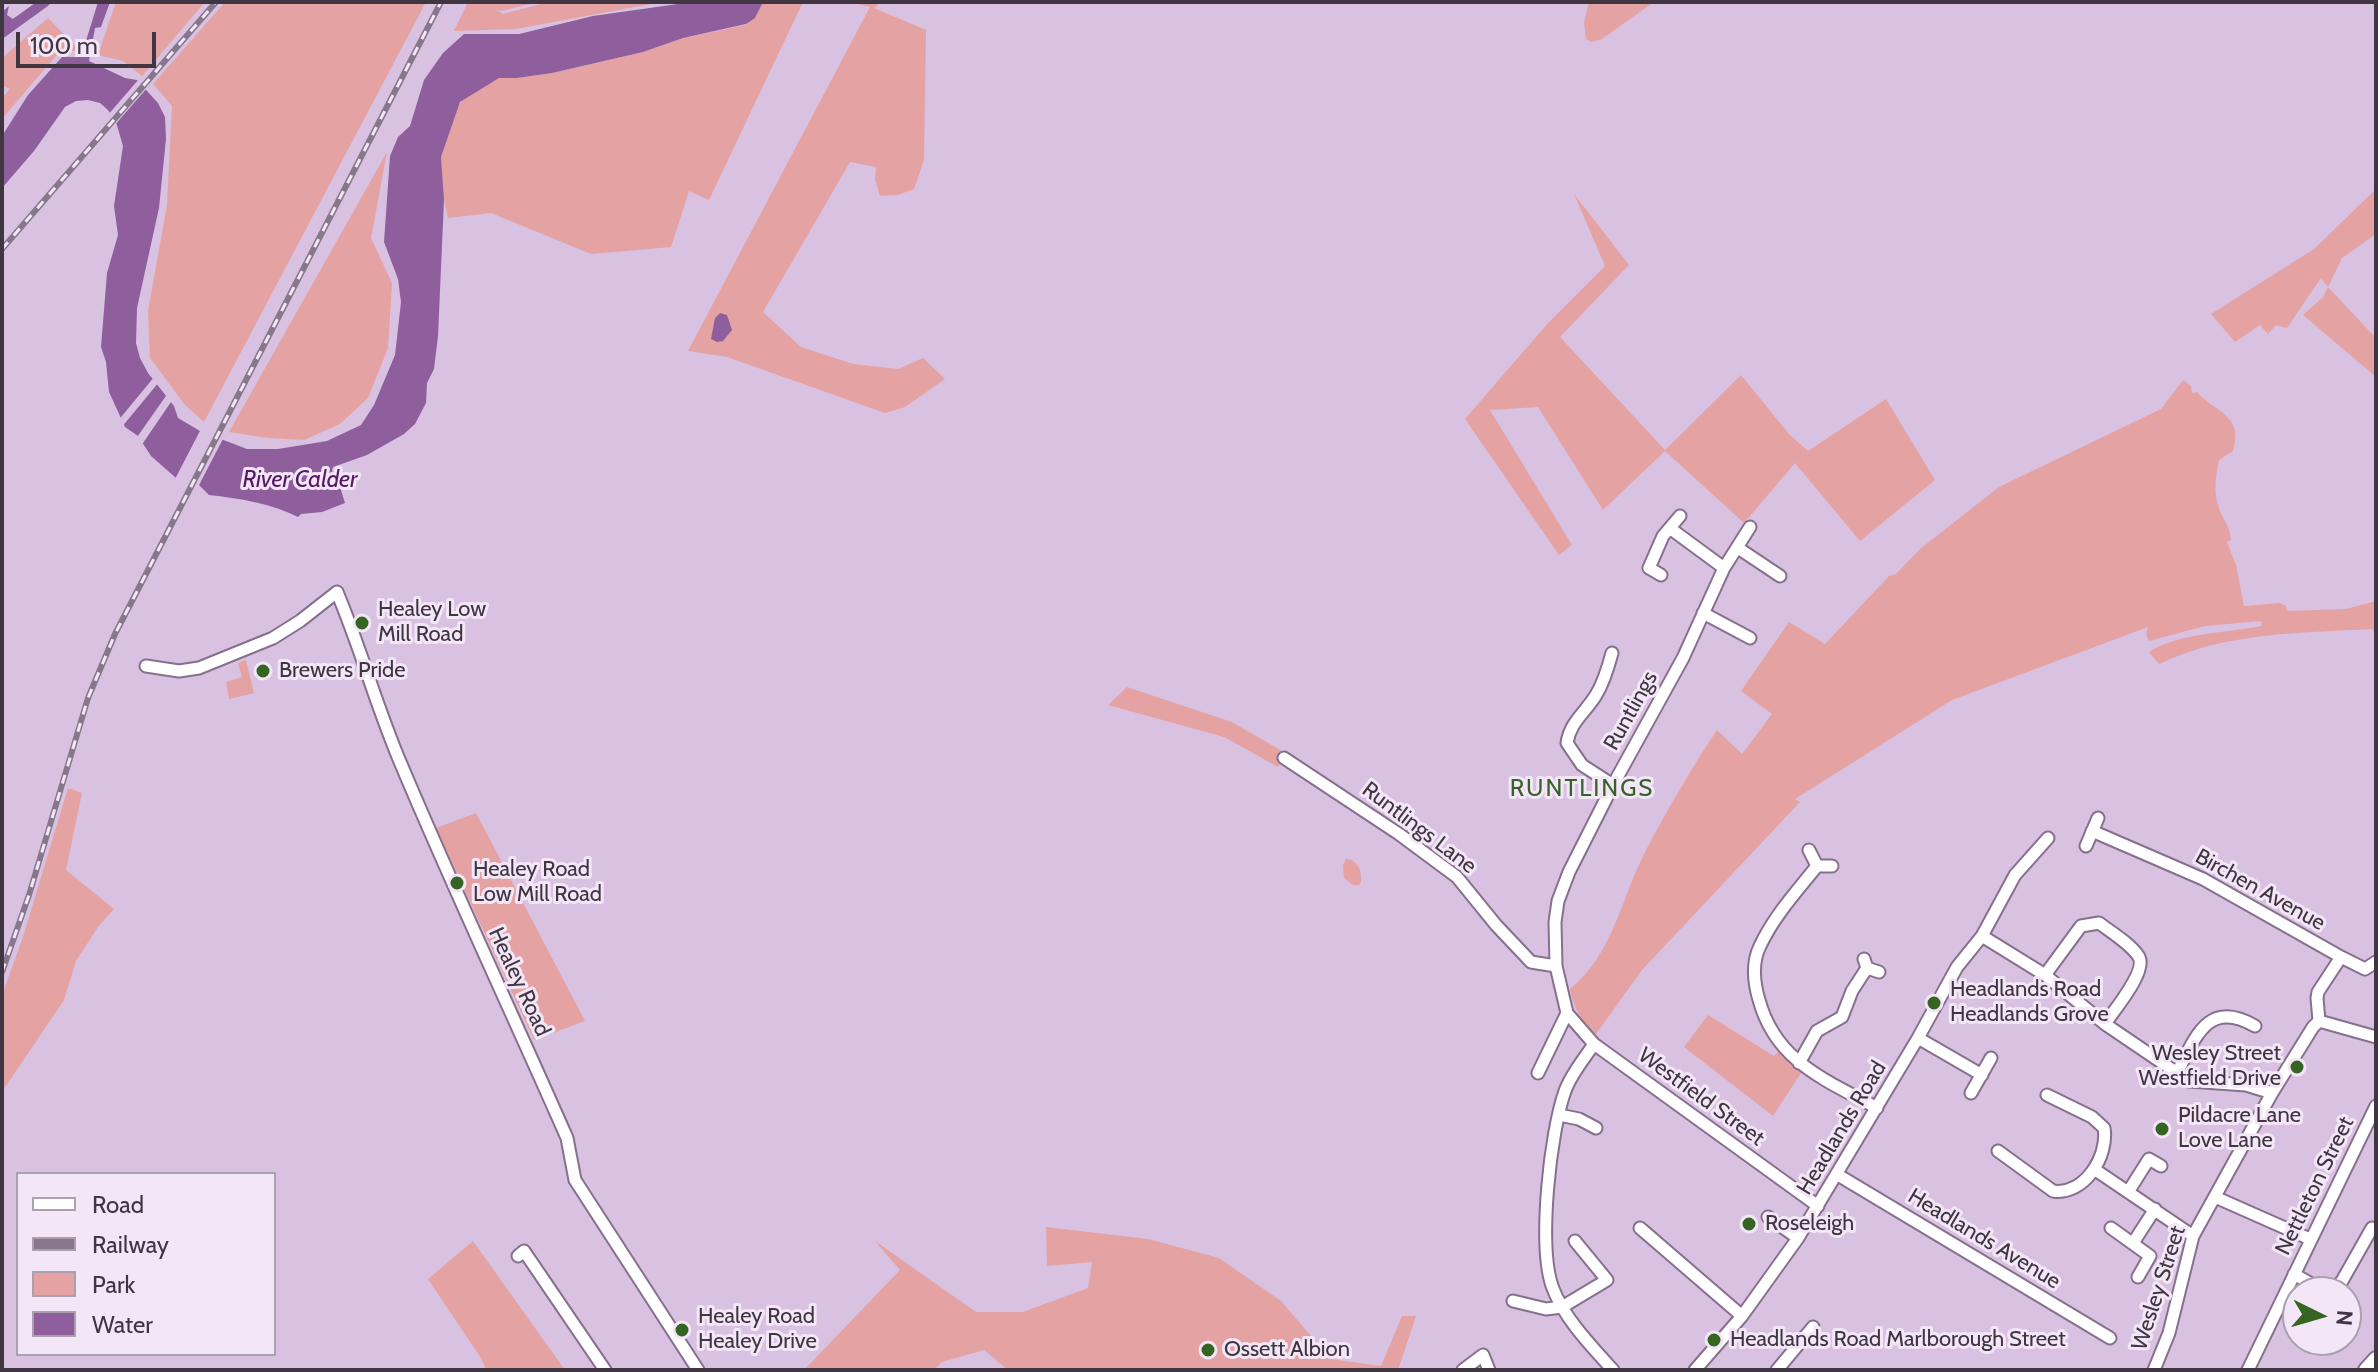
<!DOCTYPE html>
<html>
<head>
<meta charset="utf-8">
<style>
  body { margin:0 }
  #map { position:relative; width:2378px; height:1372px; overflow:hidden; background:#d9c1e1; font-family:Cabin,sans-serif }
  canvas { display:block }
  .frame { position:absolute; inset:0; border:4px solid #3f3642; pointer-events:none }
  .legend { position:absolute; left:16px; top:1172px; width:260px; height:184px; box-sizing:border-box; background:#f3e6f7; border:2px solid #aba0af; margin:0; padding:10px 14px; list-style:none; font-size:24px; color:#3f3642 }
  .legend li { display:flex; align-items:center; gap:16px; height:40px }
  .legend b { width:40px; border:2px solid #aba0af }
  .north { position:absolute; left:2282px; top:1276px; width:80px; height:80px; box-sizing:border-box; background:#f3e6f7; border:2px solid #aba0af; border-radius:50%; rotate:95deg; font-size:22px; font-weight:700; line-height:32px; text-align:center; color:#3f3642 }
  .north::after { content:''; display:block; margin:auto; width:28px; height:36px; background:#356423; clip-path:polygon(50% 0,100% 100%,50% 72%,0 100%) }
  .scale { position:absolute; left:16px; top:32px; width:140px; height:36px; box-sizing:border-box; border:4px solid #3f3642; border-top:0; padding-left:10px; font-size:24px; line-height:28px; white-space:nowrap; color:#3f3642; -webkit-text-stroke:6px #f3e6f7; paint-order:stroke }
</style>
</head>
<body>
<div id="map">
<canvas width="2378" height="1372"></canvas>
<div class="frame"></div>
<ul class="legend">
<li><b style="height:10px;background:#fff"></b>Road</li>
<li><b style="height:10px;background:#87778d"></b>Railway</li>
<li><b style="height:22px;background:#e5a2a3"></b>Park</li>
<li><b style="height:22px;background:#8f5f9d"></b>Water</li>
</ul>
<div class="north">N</div>
<div class="scale">100 m</div>
</div>
<script>
const g = document.querySelector('canvas').getContext('2d');
g.lineJoin = 'round';
function fill(path, color) { g.fillStyle = color; g.fill(path, 'evenodd'); }
function stroke(path, color, width, dash) { g.strokeStyle = color; g.lineWidth = width; g.lineCap = dash ? 'butt' : 'round'; g.setLineDash(dash || []); g.stroke(path); }
function label(font, color, halo, rows, align = 'center') {
  g.font = font + ' Cabin,sans-serif'; g.lineWidth = 6; g.setLineDash([]); g.textBaseline = 'middle'; g.strokeStyle = halo; g.fillStyle = color; for (const [text, x, y, turn = 0] of rows) {
    g.save(); g.translate(x, y); g.rotate((+turn || 0) * Math.PI / 180); g.textAlign = isNaN(turn) ? turn : align; if (halo) g.strokeText(text, 0, 0); g.fillText(text, 0, 0); g.restore();
  }
}
fill(new Path2D(`
  M 116,2 L 205,2 L 142,76 L 123,61 L 98,55 Z
  M 225,2 L 426,2 L 204,422 L 185,405 L 150,358 L 148,311 L 167,205 L 172,106 L 153,84 Z
  M 468,2 L 538,2 L 501,11 L 496,10 L 503,14 L 548,2 L 662,2 L 516,29 L 454,31 Z
  M 763,2 L 803,2 L 709,200 L 689,191 L 671,247 L 591,254 L 491,213 L 448,218 L 442,191 L 441,157 L 456,108 L 466,97 L 499,78 L 517,78 L 552,73 L 643,52 L 683,38 L 746,25 Z
  M 849,2 L 881,2 L 874,8 L 926,30 L 924,160 L 914,189 L 898,195 L 880,196 L 875,179 L 876,167 L 850,162 L 763,312 L 801,347 L 853,364 L 898,369 L 923,358 L 945,379 L 905,407 L 885,413 L 727,357 L 688,351 L 870,7 Z
  M 1589,2 L 1654,2 L 1602,39 L 1591,42 L 1586,39 L 1584,22 Z
  M 48,18 L 80,51 L 60,51 L 2,119 L 2,98 L 10,89 L 2,85 L 2,58 Z
  M 387,152 L 371,238 L 392,283 L 388,348 L 368,398 L 340,424 L 304,440 L 268,438 L 229,432 Z
  M 2376,189 L 2376,234 L 2342,258 L 2328,287 L 2376,338 L 2376,377 L 2303,315 L 2323,297 L 2328,287 L 2321,278 L 2287,328 L 2276,325 L 2268,334 L 2260,325 L 2235,342 L 2211,314 L 2314,249 Z
  M 1574,194 L 1629,265 L 1560,337 L 1665,450 L 1741,375 L 1789,434 L 1808,451 L 1886,399 L 1935,480 L 1860,541 L 1795,463 L 1744,523 L 1665,451 L 1603,510 L 1538,407 L 1490,410 L 1572,545 L 1559,555 L 1465,419 L 1548,323 L 1605,266 Z
  M 2183,380 L 2191,386 L 2192,393 L 2197,392 C 2215,413 2244,414 2233,451 L 2219,460 C 2216,476 2213,492 2219,508 C 2223,520 2230,526 2231,540 L 2227,542 L 2236,565 L 2244,606 L 2280,603 L 2286,606 L 2287,611 L 2346,609 L 2376,601 L 2376,636 L 2373,629 C 2300,633 2226,632 2159,664 L 2149,652 C 2176,633 2229,633 2261,626 L 2262,621 L 2205,626 L 2149,641 L 2146,634 L 2148,627 L 1952,700 L 1795,799 L 1800,802 L 1642,970 L 1596,1034 C 1581,1021 1574,1009 1570,989 C 1613,954 1621,899 1645,852 C 1667,810 1691,769 1717,730 L 1742,754 L 1772,714 L 1741,691 L 1789,622 L 1825,644 L 1889,576 L 1896,574 L 1920,549 L 1999,487 L 2161,409 Z
  M 246,660 L 254,693 L 229,699 L 226,682 L 242,677 L 238,663 Z
  M 1127,687 L 1232,722 L 1287,754 L 1278,767 L 1224,737 L 1108,705 Z
  M 68,788 L 82,793 L 66,870 L 114,909 L 98,927 L 76,961 L 64,1000 L 2,1092 L 2,995 L 22,940 Z
  M 476,813 L 585,1021 L 534,1040 L 436,828 Z
  M 1346,859 C 1358,860 1362,870 1361,882 L 1359,885 L 1353,885 L 1344,878 L 1343,865 Z
  M 1708,1015 L 1774,1056 L 1782,1048 L 1805,1067 L 1773,1116 L 1684,1047 Z
  M 1046,1227 L 1148,1239 L 1219,1258 L 1281,1301 L 1331,1359 L 1381,1366 L 1402,1316 L 1416,1316 L 1398,1370 L 1008,1370 L 984,1350 L 942,1362 L 934,1370 L 804,1370 L 900,1270 L 875,1241 L 976,1312 L 1023,1312 L 1088,1288 L 1092,1262 L 1047,1266 Z
  M 473,1241 L 565,1370 L 486,1370 L 481,1358 L 428,1279 Z`), '#e5a2a3');
fill(new Path2D(`
  M 98,2 L 110,2 L 101,27 L 95,28 L 89,61 L 125,78 L 137,80 L 158,103 L 165,117 L 166,139 L 159,208 L 137,308 L 136,343 L 140,358 L 148,373 L 174,406 L 178,418 L 200,431 L 247,449 L 278,449 L 327,441 L 361,425 L 374,405 L 395,355 L 401,302 L 398,279 L 384,242 L 390,156 L 398,137 L 410,126 L 424,80 L 443,53 L 464,34 L 519,34 L 593,16 L 692,2 L 763,2 L 755,18 L 746,24 L 683,38 L 643,52 L 552,73 L 517,78 L 499,78 L 460,102 L 441,157 L 444,200 L 438,336 L 434,369 L 427,383 L 426,403 L 415,424 L 404,434 L 367,455 L 333,467 L 332,471 L 337,477 L 345,503 L 322,512 L 301,514 L 298,517 C 273,504 238,498 209,495 L 198,484 L 176,478 L 151,456 L 138,436 L 125,427 L 109,392 L 106,362 L 101,347 L 107,273 L 118,235 L 114,206 L 123,146 L 116,122 L 108,110 L 100,103 L 88,100 L 76,101 L 65,107 L 34,151 L 2,188 L 2,136 L 28,95 L 62,57 L 81,57 Z
  M 9,6 L 7,15 L 13,19 L 20,15 L 24,22 L 2,39 L 2,12 Z
  M 720,313 L 727,315 L 732,330 L 723,341 L 717,342 L 711,339 L 715,318 Z`), '#8f5f9d');
fill(new Path2D(`
  M 139,79 L 148,87 L 113,127 L 107,116 Z
  M 155,376 L 159,382 L 121,428 L 117,422 Z
  M 168,393 L 173,399 L 141,446 L 135,440 Z
  M 202,427 L 225,435 L 197,489 L 174,481 Z`), '#d9c1e1');
stroke(new Path2D(`
  M 2,33 L 45,2`), '#8f5f9d', 10);
const minor = new Path2D(`
  M 1750,527 L 1724,568 L 1683,658 L 1613,785 L 1569,872 L 1558,901 L 1555,922 L 1556,966 L 1567,1013 L 1594,1044 L 1818,1206
  M 1671,529 L 1724,568
  M 1738,548 L 1780,576
  M 1661,575 L 1649,568 L 1663,536 L 1680,516
  M 1703,613 L 1750,638
  M 1612,653 C 1608,668 1604,682 1596,695 C 1585,713 1570,722 1567,743 L 1582,765 L 1613,785
  M 146,666 L 179,671 L 199,668 L 273,638 L 300,621 L 337,592 C 361,649 377,708 401,764 C 454,890 512,1013 567,1138 L 575,1180 L 698,1370
  M 1284,758 L 1399,834 L 1457,877 L 1496,925 L 1531,962 L 1556,966
  M 2092,831 L 2203,879 L 2341,957 L 2318,992 L 2317,998 L 2319,1021
  M 2086,846 L 2098,818
  M 1809,850 L 1817,866 L 1832,866
  M 1817,866 C 1797,891 1774,916 1760,946 C 1752,962 1754,983 1759,1000 C 1776,1062 1826,1080 1877,1108
  M 1982,936 L 2045,975 L 2105,1024 L 2189,1081 L 2246,1085 L 2272,1093
  M 2341,957 L 2365,969 L 2376,962
  M 1864,959 L 1867,968 L 1879,972
  M 2045,975 L 2081,926 L 2099,923 C 2111,932 2131,944 2139,957 C 2147,972 2114,1010 2105,1024
  M 1918,1038 L 1982,1075
  M 1594,1044 C 1584,1059 1571,1074 1565,1091 C 1550,1133 1538,1244 1552,1286 C 1563,1317 1591,1346 1613,1370
  M 1799,1063 L 1817,1031 L 1842,1017 L 1852,991 L 1867,968
  M 1538,1073 L 1567,1013
  M 2177,1073 C 2196,1036 2208,999 2255,1026
  M 1971,1093 L 1991,1058
  M 1559,1115 L 1579,1119 L 1596,1128
  M 1998,1151 L 2053,1191 C 2084,1196 2109,1156 2104,1128 L 2092,1117 L 2047,1095
  M 2094,1169 L 2193,1236
  M 1838,1175 L 2110,1338
  M 2128,1192 L 2149,1159 L 2161,1166
  M 2215,1197 L 2310,1239
  M 1768,1217 L 1798,1238
  M 1640,1228 L 1742,1316
  M 2111,1228 L 2150,1256 L 2138,1277
  M 2133,1243 L 2155,1209
  M 518,1256 L 524,1251 L 605,1370
  M 2294,1274 L 2320,1289 L 2332,1290 L 2342,1281 L 2372,1228 L 2376,1230
  M 1513,1301 L 1546,1309 L 1562,1307 L 1607,1280 L 1575,1241
  M 1463,1370 L 1483,1355 L 1489,1370
  M 1695,1370 L 1742,1316 L 1798,1238 L 1918,1038 L 1957,967 L 1982,936 L 2015,875 L 2048,838
  M 1777,1370 L 1813,1327
  M 2154,1370 L 2169,1333 L 2193,1236 L 2272,1093 L 2313,1027 L 2319,1021 L 2376,1037
  M 2248,1370 L 2376,1106`);
const major = new Path2D(`
  M 2366,1370 L 2376,1359`);
stroke(minor, '#86708d', 15);
stroke(major, '#86708d', 18);
stroke(minor, '#fff', 11);
stroke(major, '#fff', 14);
const rail = new Path2D(`
  M 2,249 L 216,2
  M 2,972 L 29,895 L 88,698 L 115,634 L 441,2`);
stroke(rail, '#87778d', 6);
stroke(rail, '#f3e6f7', 3, [9]);
for (const [x, y, r, color] of [
  [362,623,8,"#356423"],
  [263,671,8,"#356423"],
  [457,883,8,"#356423"],
  [1934,1003,8,"#356423"],
  [2297,1067,8,"#356423"],
  [2162,1129,8,"#356423"],
  [1749,1224,8,"#356423"],
  [682,1330,8,"#356423"],
  [1714,1340,8,"#356423"],
  [1208,1350,8,"#356423"]
]) { const dot = new Path2D(); dot.arc(x, y, r, 0, 2 * Math.PI); g.fillStyle = color; g.fill(dot); stroke(dot, '#f3e6f7', 3); }
label('22px', '#3f3642', '#f3e6f7', [
  ["Healey Low",378,610],
  ["Mill Road",378,635],
  ["Brewers Pride",279,671],
  ["Healey Road",473,870],
  ["Low Mill Road",473,895],
  ["Headlands Road",1950,990],
  ["Headlands Grove",1950,1015],
  ["Wesley Street",2281,1054,"right"],
  ["Westfield Drive",2281,1079,"right"],
  ["Pildacre Lane",2178,1116],
  ["Love Lane",2178,1141],
  ["Roseleigh",1765,1224],
  ["Healey Road",698,1317],
  ["Healey Drive",698,1342],
  ["Headlands Road Marlborough Street",1730,1340],
  ["Ossett Albion",1224,1350]
], 'left');
label('22px', '#3f3642', '#f3e6f7', [
  ["Runtlings",1631,711,-61],
  ["Runtlings Lane",1419,828,37],
  ["Birchen Avenue",2260,890,29],
  ["Healey Road",519,982,65],
  ["Westfield Street",1701,1097,36],
  ["Headlands Road",1842,1128,-59],
  ["Nettleton Street",2315,1186,-64],
  ["Headlands Avenue",1984,1239,31],
  ["Wesley Street",2159,1288,-72]
]);
label('italic 24px', '#561867', '#f3e6f7', [
  ["River Calder",300,480]
]);
g.letterSpacing = '2px';
label('24px', '#376227', '#f3e6f7', [
  ["RUNTLINGS",1582,789]
]);
g.letterSpacing = '0px';
</script>
</body>
</html>
